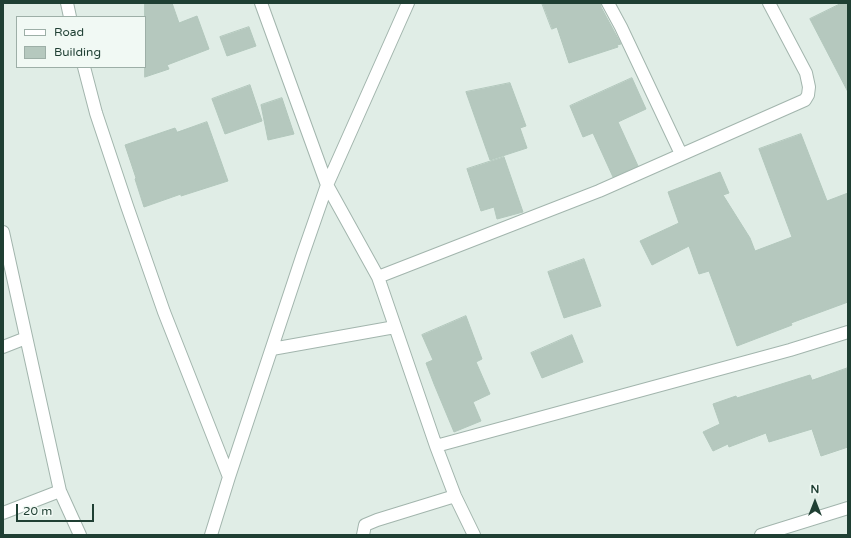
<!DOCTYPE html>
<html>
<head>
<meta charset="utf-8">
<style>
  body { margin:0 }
  #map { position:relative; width:851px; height:538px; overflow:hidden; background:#e0ede6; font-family:"Varela Round",sans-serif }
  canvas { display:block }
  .frame { position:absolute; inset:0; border:4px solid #1f3f33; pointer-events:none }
  .legend { position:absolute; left:16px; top:16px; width:130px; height:52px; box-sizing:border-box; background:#f1f9f4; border:1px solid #9dafa7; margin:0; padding:5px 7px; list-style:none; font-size:12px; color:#1f3f33 }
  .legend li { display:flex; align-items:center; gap:8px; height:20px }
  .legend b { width:20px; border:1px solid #9dafa7 }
  .north { position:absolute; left:795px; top:482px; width:40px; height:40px; -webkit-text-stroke:3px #f1f9f4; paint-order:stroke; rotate:0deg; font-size:11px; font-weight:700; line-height:16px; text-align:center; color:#1f3f33 }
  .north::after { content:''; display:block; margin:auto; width:14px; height:18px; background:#1f3f33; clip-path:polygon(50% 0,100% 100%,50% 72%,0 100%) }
  .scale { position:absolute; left:16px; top:504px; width:78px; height:18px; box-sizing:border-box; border:2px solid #1f3f33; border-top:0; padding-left:5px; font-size:12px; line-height:14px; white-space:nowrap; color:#1f3f33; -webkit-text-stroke:3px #f1f9f4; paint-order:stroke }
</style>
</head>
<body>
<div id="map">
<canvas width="851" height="538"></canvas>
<div class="frame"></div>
<ul class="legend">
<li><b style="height:5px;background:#fff"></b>Road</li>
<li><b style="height:11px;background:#b5c8be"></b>Building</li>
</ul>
<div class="north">N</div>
<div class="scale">20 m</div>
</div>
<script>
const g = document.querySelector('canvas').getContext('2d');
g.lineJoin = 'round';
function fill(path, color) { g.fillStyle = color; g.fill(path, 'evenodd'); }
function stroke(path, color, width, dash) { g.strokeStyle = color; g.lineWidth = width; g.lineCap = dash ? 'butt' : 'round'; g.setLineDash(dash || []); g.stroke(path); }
const building = new Path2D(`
  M 145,3 L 172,3 L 179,23 L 197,16 L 209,49 L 167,65 L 169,69 L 145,77 Z
  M 542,3 L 601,3 L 601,7 L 621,44 L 617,45 L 618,47 L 569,63 L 557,27 L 552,29 Z
  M 842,3 L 848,3 L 848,92 L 810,19 Z
  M 249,27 L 256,46 L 227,56 L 220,37 Z
  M 632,78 L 646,109 L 618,122 L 638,166 L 613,177 L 593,133 L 583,137 L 570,106 Z
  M 510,83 L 526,126 L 520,128 L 527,148 L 490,160 L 466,92 Z
  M 250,85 L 262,121 L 225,134 L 212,99 Z
  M 282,98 L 294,134 L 268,140 L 261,105 Z
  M 207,122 L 228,181 L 181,196 L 181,194 L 144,207 L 135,179 L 136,178 L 125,145 L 175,128 L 177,132 Z
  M 801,134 L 827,201 L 848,193 L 848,302 L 791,323 L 792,325 L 737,346 L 709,271 L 699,274 L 689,246 L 652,265 L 640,241 L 679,223 L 668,192 L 720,172 L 729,193 L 723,195 L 750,238 L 755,251 L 792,237 L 759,149 Z
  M 504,157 L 523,212 L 497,219 L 494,207 L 481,211 L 467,169 Z
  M 584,259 L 601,306 L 564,318 L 548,272 Z
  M 466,316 L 482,359 L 476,362 L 490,394 L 473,402 L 481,421 L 454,432 L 434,384 L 426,363 L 433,360 L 422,335 Z
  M 572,335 L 583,362 L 542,378 L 531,353 Z
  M 848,368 L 848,447 L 821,456 L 812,429 L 769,442 L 766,433 L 729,447 L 728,444 L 713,451 L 703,432 L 720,424 L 713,404 L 736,396 L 737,398 L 810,375 L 812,380 Z`);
fill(building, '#b5c8be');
stroke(building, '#b2c7bc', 1);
const street = new Path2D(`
  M 67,3 L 70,17
  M 261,3 L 327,185 L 378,277 L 436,446 L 455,496 L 474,535
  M 608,3 L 621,27 L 681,154
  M 84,67 L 96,113 L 127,206 L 164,312 L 229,477
  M 3,232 L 60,491 L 80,535
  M 378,277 L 599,191 L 805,100 L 808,95 L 809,87 L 806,73 L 769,3
  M 3,347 L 26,338
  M 272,349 L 395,327
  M 436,446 L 790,350 L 848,332
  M 3,513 L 60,491
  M 211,535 L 229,477 L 303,254 L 327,185 L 408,3
  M 363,535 L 365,525 L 377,520 L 455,496
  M 761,535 L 848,508`);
stroke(street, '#a2b5ad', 14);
stroke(street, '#fff', 12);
</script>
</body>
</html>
